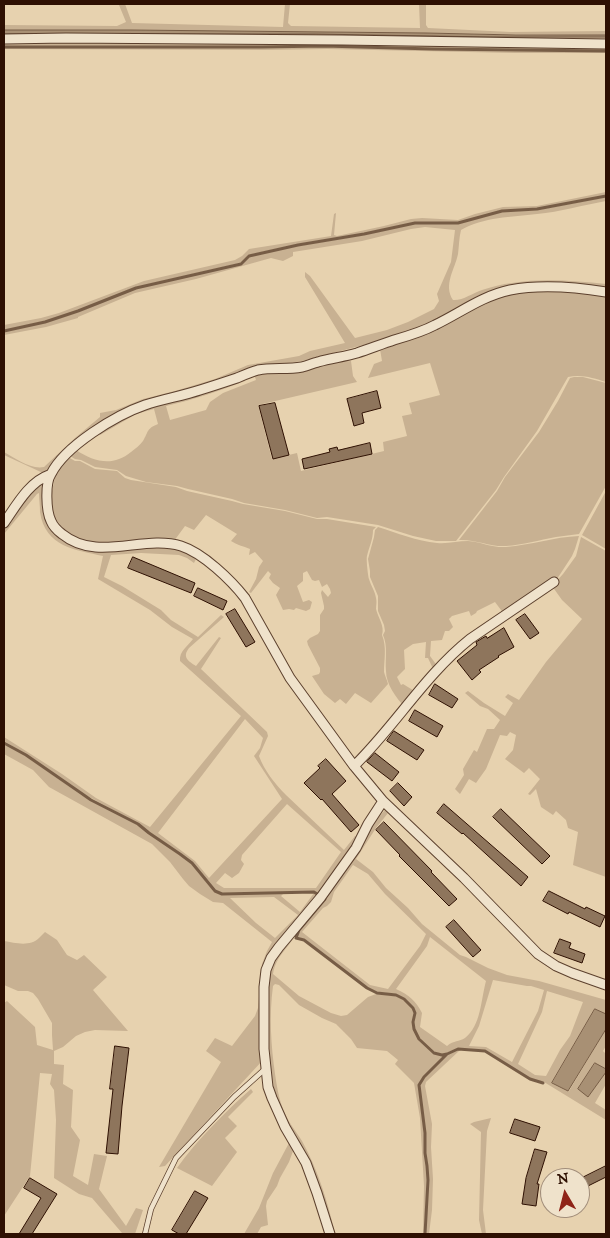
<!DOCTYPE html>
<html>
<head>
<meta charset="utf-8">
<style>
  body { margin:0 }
  #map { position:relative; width:610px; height:1238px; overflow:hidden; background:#e7d2af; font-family:"IM FELL DW Pica",serif }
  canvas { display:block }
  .frame { position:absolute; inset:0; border:5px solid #2e1002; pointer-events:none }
  .north { position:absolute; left:540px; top:1168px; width:50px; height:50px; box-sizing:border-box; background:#efe2cb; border:1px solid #a28e7b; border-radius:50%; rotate:352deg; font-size:14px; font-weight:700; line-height:20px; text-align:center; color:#2e1002 }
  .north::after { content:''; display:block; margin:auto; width:18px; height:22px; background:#8f2418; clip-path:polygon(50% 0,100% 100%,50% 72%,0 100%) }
</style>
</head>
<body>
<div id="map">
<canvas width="610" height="1238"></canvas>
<div class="frame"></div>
<div class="north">N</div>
</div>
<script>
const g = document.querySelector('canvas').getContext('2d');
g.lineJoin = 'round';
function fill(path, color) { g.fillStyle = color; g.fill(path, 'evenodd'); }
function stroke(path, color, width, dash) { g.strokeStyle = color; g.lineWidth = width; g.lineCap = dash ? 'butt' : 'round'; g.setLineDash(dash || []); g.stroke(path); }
fill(new Path2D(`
  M 79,4 L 125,4 L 132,23 L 283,27 L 285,4 L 290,4 L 288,23 L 291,26 L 420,28 L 419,4 L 426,4 L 426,25 L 428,28 L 511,32 L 606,31 L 606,35 C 546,35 485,34 424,33 C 284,31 144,31 4,30 L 4,25 L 117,26 L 126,22 L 119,5 Z
  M 127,33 L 404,35 L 492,37 L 606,37 L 606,41 L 4,37 L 4,34 Z
  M 4,43 L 323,43 L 606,48 L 606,50 L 433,48 L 324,45 L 261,46 L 4,46 Z
  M 176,47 L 261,48 L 324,47 L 433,49 L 600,51 L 606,51 L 606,53 L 515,53 L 327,49 L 264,50 L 4,49 L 4,48 Z
  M 606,192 L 606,195 L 537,209 L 502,210 L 458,223 L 415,222 L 364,233 L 298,244 L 248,255 L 240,263 L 136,287 L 78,310 L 45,321 L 4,330 L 4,325 L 41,318 L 59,313 L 144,281 L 235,260 L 242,256 L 249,249 L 331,236 L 334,214 L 336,213 L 334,235 L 337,236 L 384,226 L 411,219 L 422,218 L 458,220 L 475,214 L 503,207 L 537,206 Z
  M 606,197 L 606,201 C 583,205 560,212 537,214 C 512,217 483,217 461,230 C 459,238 459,246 458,254 C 455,269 443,285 453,300 C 462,301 473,293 482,290 C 492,287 502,284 512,283 C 544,278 575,281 606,284 L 606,288 L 520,285 L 398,336 L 302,361 L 256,368 L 214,383 L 138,404 L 47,471 L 43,473 L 4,455 L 4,452 C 15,458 31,470 44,467 L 75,438 L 100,417 L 100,413 L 116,410 L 143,399 L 175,391 L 215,379 L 248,365 L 299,356 L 310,351 L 345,343 L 305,277 L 305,272 L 310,276 L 355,338 L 387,330 L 408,322 L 434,309 L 439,301 L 437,294 L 451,262 L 455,230 L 425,227 L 411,229 L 362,241 L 293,252 L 293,256 L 283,261 L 271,258 L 196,279 L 135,293 L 78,317 L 78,318 L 46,327 L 4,335 L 4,331 L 45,323 L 79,312 L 136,288 L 241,264 L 249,256 L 298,246 L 364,235 L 415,224 L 458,224 L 502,212 L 538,210 Z
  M 525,291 L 575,291 L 606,295 L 606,382 C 594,378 581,374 568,377 L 537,431 L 504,477 L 496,490 L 456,541 L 436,541 L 413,536 L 378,525 L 327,517 L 317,518 L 285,510 L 244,503 L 232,499 L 188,489 L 177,486 L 146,482 L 126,476 L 117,470 L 95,467 L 81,460 L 75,459 L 70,456 L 76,450 C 94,462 113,467 131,452 C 135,449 140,445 143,441 C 149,431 146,429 158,424 L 154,409 L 136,414 L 100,435 L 98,432 L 140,410 L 244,377 L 245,381 C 219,391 193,400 166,406 L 170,420 L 206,410 L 210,402 L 223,393 L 256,380 L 254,374 L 282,370 L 308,370 L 328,363 L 351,361 L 353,376 L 357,382 L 258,405 L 272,459 L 297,453 L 301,471 L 384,451 L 383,442 L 407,436 L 402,416 L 412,414 L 409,403 L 440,395 L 430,363 L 368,378 L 374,364 L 382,361 L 380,349 L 494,298 Z
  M 574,377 L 583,377 L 606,383 L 606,486 L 579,534 C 571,535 564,536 556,537 C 539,540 523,545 506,546 C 490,547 475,539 459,540 L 497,491 L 505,477 L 539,432 L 558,401 L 570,378 Z
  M 68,457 L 75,461 L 80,461 L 95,469 L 117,471 L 125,478 L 131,480 L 176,487 L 187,491 L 232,501 L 243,504 L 285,511 L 317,519 L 327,519 L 376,527 L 373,530 C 373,540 369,547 367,556 C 366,559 368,576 369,579 C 371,586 375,591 376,598 C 377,602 376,605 376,609 C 378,618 385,626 382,635 C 387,647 384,660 384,672 C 385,676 387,680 388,684 L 371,703 L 355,693 L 346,704 L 340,699 L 335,703 L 324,694 L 312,676 L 319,674 L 320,672 L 320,668 L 308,645 L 307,641 L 310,638 L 318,634 L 320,631 L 320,615 L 324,609 L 324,606 L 321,593 L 322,590 L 328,597 L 331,593 L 330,589 L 327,584 L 322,587 L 319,580 L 315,581 L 312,580 L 307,571 L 303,573 L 303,581 L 297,586 L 303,602 L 309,600 L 312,602 L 310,609 L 306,611 L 296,608 L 294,610 L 289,609 L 283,610 L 276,595 L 280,588 L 273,583 L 269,578 L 271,574 L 268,571 L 251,593 L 249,592 L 256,579 L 259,567 L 263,561 L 255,552 L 249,555 L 250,549 C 243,546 237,545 231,541 L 237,534 L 206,515 L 194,530 L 185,526 L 174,541 L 95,544 L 68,535 L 58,524 L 55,519 L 51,507 L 51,496 L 55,477 L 59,469 Z
  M 42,482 L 44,485 L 46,510 L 70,542 L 140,548 L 163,547 L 176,549 L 187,553 L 196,559 L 194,563 L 187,558 L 179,555 L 141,553 L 111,555 L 104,577 L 122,586 L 161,610 L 171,620 L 198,637 L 221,615 L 224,617 L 189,648 C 182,657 188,661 196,666 L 219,637 L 221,638 L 201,669 L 267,732 L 268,736 L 259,756 C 264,770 275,784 286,795 L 344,850 L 355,836 L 358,837 L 317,893 L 315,891 L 222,893 L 215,891 L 192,863 L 181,853 L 149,832 L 139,824 L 82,793 L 27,755 L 4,741 L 4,737 L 62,774 L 96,798 L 150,827 L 241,716 L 180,661 C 179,651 188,646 193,639 L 172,627 L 150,610 L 98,579 L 103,556 C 76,550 45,547 40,512 C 40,506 39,499 39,493 L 37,494 L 4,534 L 4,528 L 25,501 ZM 245,719 L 263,738 L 260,748 L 254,756 L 282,799 L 209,878 L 195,861 L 158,833 ZM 287,804 L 341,852 L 316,888 L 224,888 L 216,883 L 225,873 L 232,878 L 239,873 L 244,864 L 241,860 L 242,855 Z
  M 606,491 L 606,549 L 582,535 Z
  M 378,527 C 397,533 417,541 437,543 C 448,544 458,541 468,541 C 481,542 493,548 506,547 C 531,545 554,537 579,536 L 575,549 L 572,556 L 557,579 L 504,614 L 495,602 L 477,611 L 476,613 L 471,616 L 469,611 L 452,616 L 449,619 L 453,627 L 449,631 L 445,631 L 442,640 L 431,641 L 430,656 L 438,667 L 434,671 L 428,658 L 425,658 L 426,642 L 413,644 L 404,650 L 405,669 L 397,677 L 401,685 L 403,684 L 416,692 L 405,707 C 396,698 386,684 386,671 C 385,659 388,646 383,635 L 385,631 L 384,625 L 378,611 L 378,596 L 370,577 L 370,571 L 368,559 L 374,537 L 375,530 Z
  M 581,537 L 606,551 L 606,877 L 573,865 L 578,832 L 568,828 L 566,820 L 556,811 L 553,815 L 541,807 L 536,789 L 530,795 L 528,794 L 540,779 L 529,768 L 524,773 L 505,759 L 513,750 L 516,735 L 510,732 L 507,736 L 500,735 L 486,769 L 476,783 L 469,779 L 460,794 L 455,789 L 464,775 L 463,769 L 474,750 L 477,752 L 487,729 L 494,729 L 500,720 L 488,709 L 480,706 L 465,693 L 468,691 L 484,703 L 505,716 L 513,703 L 505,697 L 508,694 L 519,700 L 546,662 L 582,619 L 562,600 L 552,586 L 563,574 L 576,556 Z
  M 4,743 L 26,756 L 81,795 L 138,825 L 148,833 L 180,854 L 191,864 L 214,892 L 222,894 L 284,893 L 281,896 L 300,912 L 314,893 L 318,895 L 268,959 L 263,1060 L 165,1166 L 159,1167 L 221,1062 L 206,1051 L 215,1038 L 232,1046 L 255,1016 L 258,1008 L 262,964 L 267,951 L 272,942 L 223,903 L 213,902 L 200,894 L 189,886 L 183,879 L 170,862 L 152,844 L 49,787 L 33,770 L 4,754 ZM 274,897 L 298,915 L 275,938 L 256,923 L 230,898 Z
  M 385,810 L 388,813 L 376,828 L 356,859 L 373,872 L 386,888 L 408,908 L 422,924 L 460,955 L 466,957 L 488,968 L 507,975 L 539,981 L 606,1000 L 606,1014 L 595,1010 L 552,1083 L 569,1091 L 606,1029 L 606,1046 L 603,1051 L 606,1054 L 606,1069 L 594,1063 L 588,1097 L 606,1072 L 606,1084 L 595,1103 L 606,1110 L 606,1120 L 544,1082 L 531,1079 L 486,1050 L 458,1048 L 446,1053 L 442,1054 L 435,1052 L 420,1038 L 415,1029 L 414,1022 L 416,1013 L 414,1007 L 404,999 L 396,994 L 377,992 L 367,988 L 305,939 L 297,937 L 300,930 L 326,899 L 323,897 L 371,826 ZM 353,865 L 368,874 L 385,894 L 426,934 L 420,946 L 388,989 L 370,985 L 302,932 L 323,908 L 327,906 L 331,902 L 334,892 ZM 430,937 L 486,981 C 481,999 481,1026 465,1038 C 459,1042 454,1040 447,1046 L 420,1027 L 422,1013 C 416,1001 409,995 396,989 L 427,946 ZM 493,980 L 527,986 L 531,986 L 544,990 L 538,1011 L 512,1062 L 486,1047 L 469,1046 L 479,1026 ZM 547,991 L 583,1002 L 570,1036 L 560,1050 L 546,1076 L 535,1075 L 518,1064 L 542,1012 Z
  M 298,929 C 292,946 276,954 273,974 L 299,996 L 331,1013 L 341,1016 L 347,1015 L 368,997 L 376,994 L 396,996 L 403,1000 L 412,1008 L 414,1013 L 413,1022 L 414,1030 L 419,1039 L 434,1054 L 444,1055 L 424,1077 L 418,1085 L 424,1133 L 425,1153 L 427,1166 L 427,1180 L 424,1234 L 423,1234 L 424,1186 L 420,1118 L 414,1083 L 395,1064 L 398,1060 L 387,1051 L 357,1048 L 351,1039 L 336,1024 L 322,1018 L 299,1005 L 279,985 L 275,984 L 273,986 C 269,1016 271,1045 275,1074 C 277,1087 279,1100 284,1111 C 288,1122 296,1131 302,1141 C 318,1170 328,1202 335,1234 L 334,1234 L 322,1193 L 316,1178 L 297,1137 L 282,1113 L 275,1093 L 270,1074 L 268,1060 L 267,1020 L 270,970 L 274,959 Z
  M 45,932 L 57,940 L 67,955 L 77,960 L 84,955 L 107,977 L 93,990 L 128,1031 L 95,1030 L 85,1032 L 76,1036 L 63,1047 L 54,1051 L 54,1064 L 64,1065 L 63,1084 L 73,1090 L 71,1127 L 80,1140 L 73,1176 L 88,1185 L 94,1154 L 107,1156 L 99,1189 L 126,1226 L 136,1208 L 143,1210 L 135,1234 L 126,1234 L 122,1233 L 92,1198 L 79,1194 L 54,1178 L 56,1120 L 54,1090 L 50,1084 L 52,1074 L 40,1073 L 30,1176 L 4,1216 L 4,1003 L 7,1001 L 35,1027 L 37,1045 L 53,1050 L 52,1035 L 52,1023 L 38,999 L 33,993 L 28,991 L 18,991 L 4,985 L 4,941 C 15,943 30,947 39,938 C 41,936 43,934 45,932 Z
  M 458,1050 L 460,1050 L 426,1082 L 425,1086 L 432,1124 L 431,1147 L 433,1179 L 432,1210 L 429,1234 L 426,1234 L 428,1192 L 428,1166 L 426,1153 L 426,1133 L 419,1085 L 425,1078 L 447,1055 Z
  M 251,1089 L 253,1092 L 228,1117 L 237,1126 L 225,1138 L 237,1152 L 212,1186 L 177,1168 C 197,1140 225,1112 251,1089 Z
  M 491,1118 L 487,1131 L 483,1210 L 486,1234 L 482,1234 L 479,1220 L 481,1132 L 470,1124 L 474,1122 Z
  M 289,1143 L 292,1143 L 303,1161 L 323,1218 L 320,1219 L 306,1175 L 296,1151 L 293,1151 L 289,1162 L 280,1178 L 277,1186 L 267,1201 L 266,1206 L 268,1225 L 261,1227 L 257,1234 L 244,1234 L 259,1208 L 273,1173 Z`), '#c8b192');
const water = new Path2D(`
  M 4,30 L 131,30 L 426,33 L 516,35 L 606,35 L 606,37 L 492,37 L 315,34 L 4,34 Z
  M 595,1009 L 606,1014 L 606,1029 L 568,1091 L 552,1083 Z
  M 595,1063 L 606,1069 L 606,1072 L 588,1097 L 578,1089 Z`);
fill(water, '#a89074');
stroke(water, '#775d46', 1);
stroke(new Path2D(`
  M 4,47 L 261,47 L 324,46 L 433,49 L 606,51
  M 4,331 L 45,322 L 78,311 L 136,288 L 241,264 L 249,256 L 298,245 L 364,234 L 415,223 L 458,223 L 502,211 L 537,209 L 606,196
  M 4,743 L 26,755 L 91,800 L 138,824 L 149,833 L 180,854 L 192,863 L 215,891 L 222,894 L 314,892 L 325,899 L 299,930 L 296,938 L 304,940 L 367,988 L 377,993 L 396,995 L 404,999 L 413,1008 L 415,1013 L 413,1022 L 414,1029 L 419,1039 L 434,1053 L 442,1055 L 447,1054 L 458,1049 L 485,1051 L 530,1079 L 543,1083
  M 425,1234 L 428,1180 L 427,1166 L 425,1153 L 425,1133 L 419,1085 L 424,1077 L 447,1054`), '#775d46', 3);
const building = new Path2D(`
  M 377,391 L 381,408 L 362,413 L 364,423 L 354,426 L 347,399 Z
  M 275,403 L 289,455 L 273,459 L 259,406 Z
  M 370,443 L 372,454 L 304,469 L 302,459 L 330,452 L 329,449 L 337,447 L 338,450 Z
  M 133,557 L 195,583 L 191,593 L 128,568 Z
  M 198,588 L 227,601 L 223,610 L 194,596 Z
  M 235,609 L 255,642 L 246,647 L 226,614 Z
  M 525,614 L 539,633 L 530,639 L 516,620 Z
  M 504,628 L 514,647 L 498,656 L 499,657 L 479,670 L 481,672 L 472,680 L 457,661 L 477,645 L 476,642 L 486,636 L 487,638 Z
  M 435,684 L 458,699 L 452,708 L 429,695 Z
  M 415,710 L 443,726 L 437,737 L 409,721 Z
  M 394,731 L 424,750 L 417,760 L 387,741 Z
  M 375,753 L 399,772 L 392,781 L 367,762 Z
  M 326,759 L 346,781 L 332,794 L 359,825 L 351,832 L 322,799 L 321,800 L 304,783 L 320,768 L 318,766 Z
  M 398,783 L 412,797 L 404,806 L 390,791 Z
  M 444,804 L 528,877 L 521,886 L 463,833 L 462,834 L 437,813 Z
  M 501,809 L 550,856 L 542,864 L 493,817 Z
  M 384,822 L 432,871 L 431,872 L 457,899 L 449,906 L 399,856 L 400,855 L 376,830 Z
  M 549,891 L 585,909 L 586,907 L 605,916 L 600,927 L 569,912 L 568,914 L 543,901 Z
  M 454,920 L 481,950 L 473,957 L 446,927 Z
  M 560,939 L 571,943 L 569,948 L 585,954 L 582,963 L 554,953 Z
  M 115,1046 L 129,1048 L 122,1106 L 118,1154 L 106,1153 L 113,1089 L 110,1089 Z
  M 515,1119 L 540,1127 L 535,1141 L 510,1133 Z
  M 535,1149 L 547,1152 L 537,1184 L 539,1184 L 536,1206 L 522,1204 L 526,1178 Z
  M 606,1166 L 606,1177 L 580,1190 L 580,1179 Z
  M 30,1178 L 57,1194 L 32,1234 L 19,1234 L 41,1198 L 24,1188 Z
  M 195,1191 L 208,1198 L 186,1234 L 179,1234 L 172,1230 Z`);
fill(building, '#8e755c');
stroke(building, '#2e1002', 1);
const service = new Path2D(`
  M 145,1234 L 151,1209 L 176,1158 L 234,1097 L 265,1069`);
const minor = new Path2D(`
  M 4,39 L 66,38 L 342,40 L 606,44
  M 606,292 C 575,287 542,284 510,290 C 482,296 460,313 435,325 C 422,332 408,336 394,340 C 382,344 369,349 357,353 C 344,357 331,358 318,362 C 313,363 307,366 302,367 C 287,370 272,367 258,370 C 251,372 244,375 237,378 C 225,382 213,386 200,390 C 182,396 163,399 145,405 C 116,415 65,446 51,474 C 45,483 46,511 51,521 C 53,526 58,531 62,534 C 98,563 143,534 181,546 C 203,553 231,580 245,598 L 290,678 L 354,766 L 383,801 L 464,878 L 538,954 L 556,966 L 572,973 L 606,985
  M 4,523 C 16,506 29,482 49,475
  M 354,766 C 395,726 425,675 470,639 L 554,582
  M 330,1234 L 317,1193 L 306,1163 L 285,1127 L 272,1098 L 268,1087 L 264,1049 L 264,987 L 266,970 L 271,958 L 279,947 L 321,897 L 356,848 L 368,824 L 383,801`);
stroke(service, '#5c402d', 6);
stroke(minor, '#5c402d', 11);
stroke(service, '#efe2cb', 4.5);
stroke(minor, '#efe2cb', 9);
</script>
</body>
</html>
